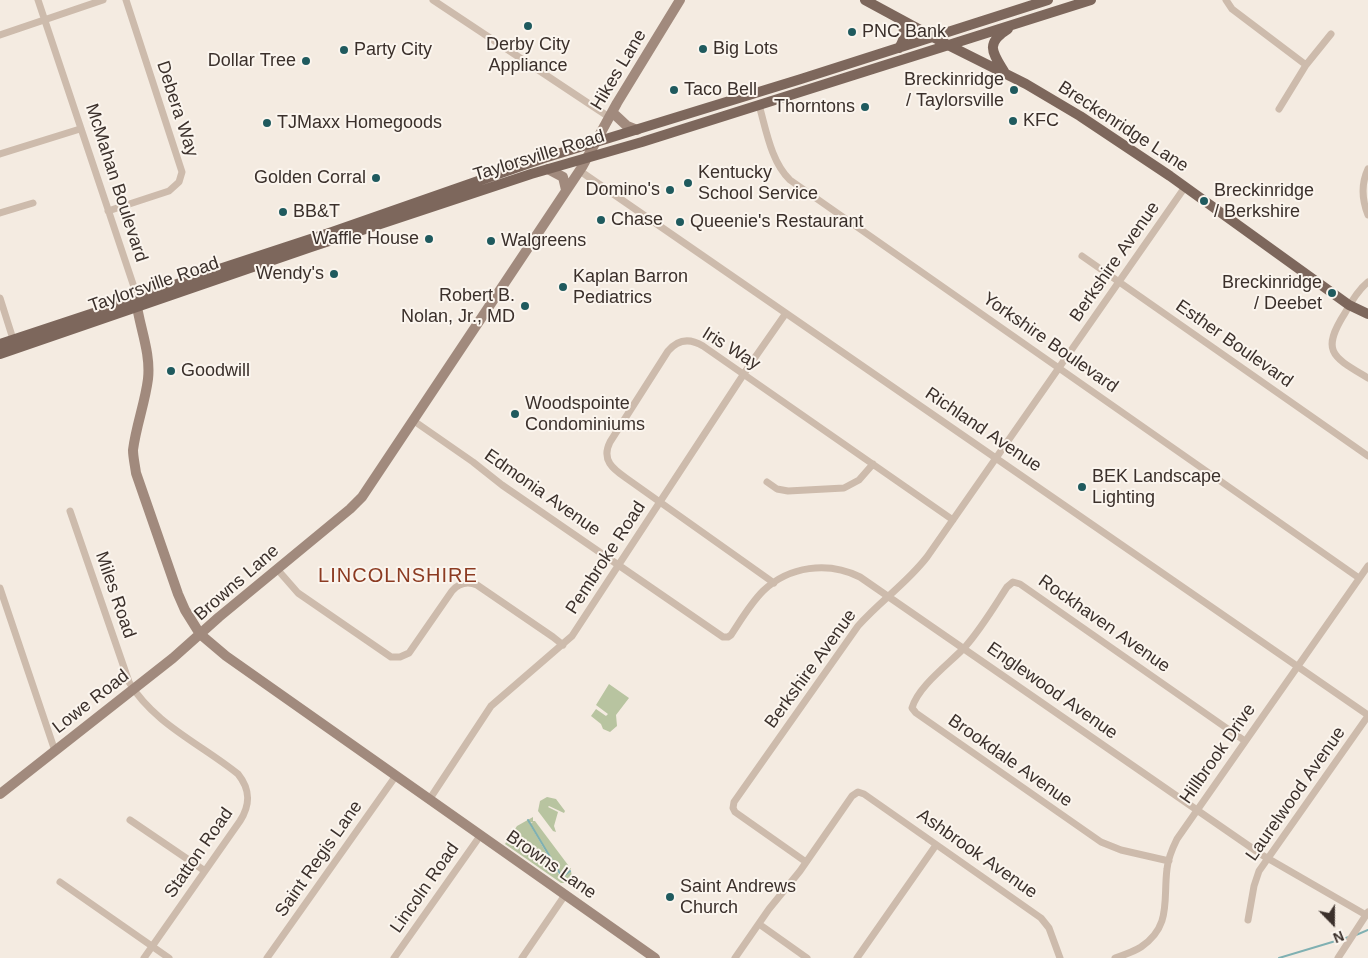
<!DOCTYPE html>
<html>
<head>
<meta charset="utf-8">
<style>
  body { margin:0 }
  #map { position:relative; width:1368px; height:958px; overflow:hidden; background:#f4ebe1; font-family:Helvetica,sans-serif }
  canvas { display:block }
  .north { position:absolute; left:1308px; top:898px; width:50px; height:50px; -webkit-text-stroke:4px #fbf5ee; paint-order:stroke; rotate:158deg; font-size:14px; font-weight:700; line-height:20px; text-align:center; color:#3b302b }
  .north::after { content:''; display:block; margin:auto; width:18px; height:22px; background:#3b302b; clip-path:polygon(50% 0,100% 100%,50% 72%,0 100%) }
</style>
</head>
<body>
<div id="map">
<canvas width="1368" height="958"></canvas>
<div class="north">N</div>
</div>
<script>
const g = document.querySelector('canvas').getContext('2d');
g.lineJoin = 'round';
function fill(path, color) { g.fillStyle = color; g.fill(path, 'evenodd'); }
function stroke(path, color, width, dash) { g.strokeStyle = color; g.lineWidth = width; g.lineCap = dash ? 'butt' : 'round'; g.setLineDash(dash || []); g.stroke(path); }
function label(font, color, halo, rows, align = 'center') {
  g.font = font + ' Helvetica,sans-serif'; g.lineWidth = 4; g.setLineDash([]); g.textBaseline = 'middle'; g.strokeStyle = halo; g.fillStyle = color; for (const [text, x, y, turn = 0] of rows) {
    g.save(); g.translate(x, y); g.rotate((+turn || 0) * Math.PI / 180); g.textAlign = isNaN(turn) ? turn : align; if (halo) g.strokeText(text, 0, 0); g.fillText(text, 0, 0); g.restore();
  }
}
fill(new Path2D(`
  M 609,684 L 629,698 L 616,715 L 617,726 L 610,732 L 603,729 L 601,724 L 591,716 L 596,709 L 606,716 L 608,714 L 596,705 Z
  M 547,797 L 556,799 L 565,811 L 564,813 L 549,806 L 548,807 L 558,812 L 554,826 L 556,832 L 553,831 L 538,811 L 540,801 Z
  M 533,817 L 533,821 L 535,821 L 571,869 L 563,875 L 561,874 L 530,824 L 533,822 L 529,823 L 561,878 L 571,871 L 572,877 L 565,883 L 561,883 L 505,844 L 517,826 Z`), '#b8c4a0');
stroke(new Path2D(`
  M 528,820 L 562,877
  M 562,877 L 570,871
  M 1356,935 L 1368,930
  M 1279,958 L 1349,937`), '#7fb0b2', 2);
stroke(new Path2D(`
  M 38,0 L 134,287 L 135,298
  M 433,0 L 609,117
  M 1226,0 L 1232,9 L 1306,65
  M 0,35 L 103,0
  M 759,105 C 766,129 771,162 790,180 L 1359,578
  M 1279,109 L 1306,65 L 1331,34
  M 0,154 L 80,129
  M 1368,169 C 1361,184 1362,200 1368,215
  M 580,171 L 1368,715
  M 108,211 L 169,191 L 179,182 L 182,172 L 126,0
  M 0,213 L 33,203
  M 1082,256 L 1368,456
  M 1368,282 C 1358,290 1351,302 1345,313 C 1320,352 1333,357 1368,378
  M 0,298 L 13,339
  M 414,421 L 473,462 L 502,485 L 723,637 L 728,637 L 731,635 C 741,620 750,604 763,591 C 789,566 828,561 860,577 L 1262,855 L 1366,915
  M 767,482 L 777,489 L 788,491 L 844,488 L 859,480 L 873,464
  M 70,511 L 129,682 C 154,724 201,744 238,774 C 250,789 251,804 240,821 L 144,958
  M 277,569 L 298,593 L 391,657 L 400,657 L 409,653 L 452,591 C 459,583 467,581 477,585 L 553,637 L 563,645
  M 774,583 L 626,478 C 613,469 601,460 610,442 L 668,351 C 678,339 690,338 703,346 L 953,520
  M 0,588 L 55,751
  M 429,800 L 491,706 L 572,636 L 749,366 L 786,313
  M 130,820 L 205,871
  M 1169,861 L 1121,850 L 1101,842 L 916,713 L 912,708 C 918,686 950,663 965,647 C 981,629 994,607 1007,587 L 1013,582 L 1020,584 L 1245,741
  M 806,862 L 735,812 L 733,808 L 734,802 L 858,626 C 880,601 906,584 927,557 L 1185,187
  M 60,882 L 169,958
  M 1248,920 L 1254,886 L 1259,871 L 1368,716
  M 759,924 L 807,958
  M 267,958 L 395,777
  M 394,958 L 480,836
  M 522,958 L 565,895
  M 735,958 L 769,909 L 800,871 L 852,796 L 858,792 L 864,794 L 1041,918 L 1049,928 L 1060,958
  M 857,958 L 936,845
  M 1115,958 C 1124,955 1133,952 1141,947 C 1172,926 1163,900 1167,869 C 1168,858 1172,849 1177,839 L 1368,566
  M 1338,958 L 1368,912`), '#cdbbac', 7);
stroke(new Path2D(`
  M 612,112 L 627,126 L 637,130
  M 548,169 L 563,177 L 566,190
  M 136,300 C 139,326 151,352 148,379 C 145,403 136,426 133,450 C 133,457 135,465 136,473 L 178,594 L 185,610 L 200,634 L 226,656 L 655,958
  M 0,794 L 173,658 L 219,617 L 350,509 L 362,497 L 582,167 L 617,103 L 680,0`), '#a18a7d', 10);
stroke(new Path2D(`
  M 865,0 L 948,45 L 1026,84 L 1080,116 L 1170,176 L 1349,305 L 1368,314
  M 899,48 C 906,37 905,32 901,20
  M 1005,73 C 993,53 984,44 1008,29
  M 0,344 L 154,293 L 198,276 L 332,232 L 544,158 L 801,79 L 1048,0
  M 0,354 L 311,247 L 531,174 L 642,142 L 1091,0`), '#7d675c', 10);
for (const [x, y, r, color] of [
  [528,26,5,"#1f5a5e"],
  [852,32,5,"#1f5a5e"],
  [703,49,5,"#1f5a5e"],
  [344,50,5,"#1f5a5e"],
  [306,61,5,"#1f5a5e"],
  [674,90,5,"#1f5a5e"],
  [1014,90,5,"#1f5a5e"],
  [865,107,5,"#1f5a5e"],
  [1013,121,5,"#1f5a5e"],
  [267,123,5,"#1f5a5e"],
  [376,178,5,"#1f5a5e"],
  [688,183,5,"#1f5a5e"],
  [670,190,5,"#1f5a5e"],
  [1204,201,5,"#1f5a5e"],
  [283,212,5,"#1f5a5e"],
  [601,220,5,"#1f5a5e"],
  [680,222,5,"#1f5a5e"],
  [429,239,5,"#1f5a5e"],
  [491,241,5,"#1f5a5e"],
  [334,274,5,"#1f5a5e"],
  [563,287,5,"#1f5a5e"],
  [1332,293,5,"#1f5a5e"],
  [525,306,5,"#1f5a5e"],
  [171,371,5,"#1f5a5e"],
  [515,414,5,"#1f5a5e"],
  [1082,487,5,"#1f5a5e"],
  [670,897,5,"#1f5a5e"]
]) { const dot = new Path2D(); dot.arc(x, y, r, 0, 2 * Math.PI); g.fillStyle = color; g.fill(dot); stroke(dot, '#fbf5ee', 2); }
label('18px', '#3b302b', '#fbf5ee', [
  ["PNC Bank",862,32],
  ["Derby City",528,45,"center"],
  ["Appliance",528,66,"center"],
  ["Big Lots",713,49],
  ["Party City",354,50],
  ["Dollar Tree",296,61,"right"],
  ["Breckinridge",1004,80,"right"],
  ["/ Taylorsville",1004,101,"right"],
  ["Taco Bell",684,90],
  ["Thorntons",855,107,"right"],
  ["KFC",1023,121],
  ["TJMaxx Homegoods",277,123],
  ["Kentucky",698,173],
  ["School Service",698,194],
  ["Golden Corral",366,178,"right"],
  ["Domino's",660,190,"right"],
  ["Breckinridge",1214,191],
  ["/ Berkshire",1214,212],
  ["BB&T",293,212],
  ["Chase",611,220],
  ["Queenie's Restaurant",690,222],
  ["Waffle House",419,239,"right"],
  ["Walgreens",501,241],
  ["Wendy's",324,274,"right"],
  ["Kaplan Barron",573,277],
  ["Pediatrics",573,298],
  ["Breckinridge",1322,283,"right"],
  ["/ Deebet",1322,304,"right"],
  ["Robert B.",515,296,"right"],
  ["Nolan, Jr., MD",515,317,"right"],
  ["Goodwill",181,371],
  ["Woodspointe",525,404],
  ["Condominiums",525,425],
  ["BEK Landscape",1092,477],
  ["Lighting",1092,498],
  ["Saint Andrews",680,887],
  ["Church",680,908]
], 'left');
label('18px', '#3b302b', '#fbf5ee', [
  ["Hikes Lane",619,70,-59],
  ["Debera Way",177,109,72],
  ["Breckenridge Lane",1123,127,33],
  ["Taylorsville Road",539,156,-17],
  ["McMahan Boulevard",116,183,72],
  ["Berkshire Avenue",1115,262,-55],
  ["Taylorsville Road",154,285,-19],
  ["Yorkshire Boulevard",1050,343,35],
  ["Esther Boulevard",1234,344,35],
  ["Iris Way",731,349,32],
  ["Richland Avenue",983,430,34],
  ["Edmonia Avenue",542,493,35],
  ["Pembroke Road",606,558,-57],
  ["Browns Lane",237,583,-41],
  ["Miles Road",115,595,71],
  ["Rockhaven Avenue",1104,624,35],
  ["Berkshire Avenue",811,669,-54],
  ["Englewood Avenue",1052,691,35],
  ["Lowe Road",91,702,-38],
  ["Hillbrook Drive",1218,754,-55],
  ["Brookdale Avenue",1010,761,35],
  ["Laurelwood Avenue",1296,794,-55],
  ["Statton Road",199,853,-55],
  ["Ashbrook Avenue",977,854,35],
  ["Saint Regis Lane",319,859,-55],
  ["Browns Lane",551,865,35],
  ["Lincoln Road",425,888,-55]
]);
g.letterSpacing = '1px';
label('20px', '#8c3b22', '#fbf5ee', [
  ["LINCOLNSHIRE",398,576]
]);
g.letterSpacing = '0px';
</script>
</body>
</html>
